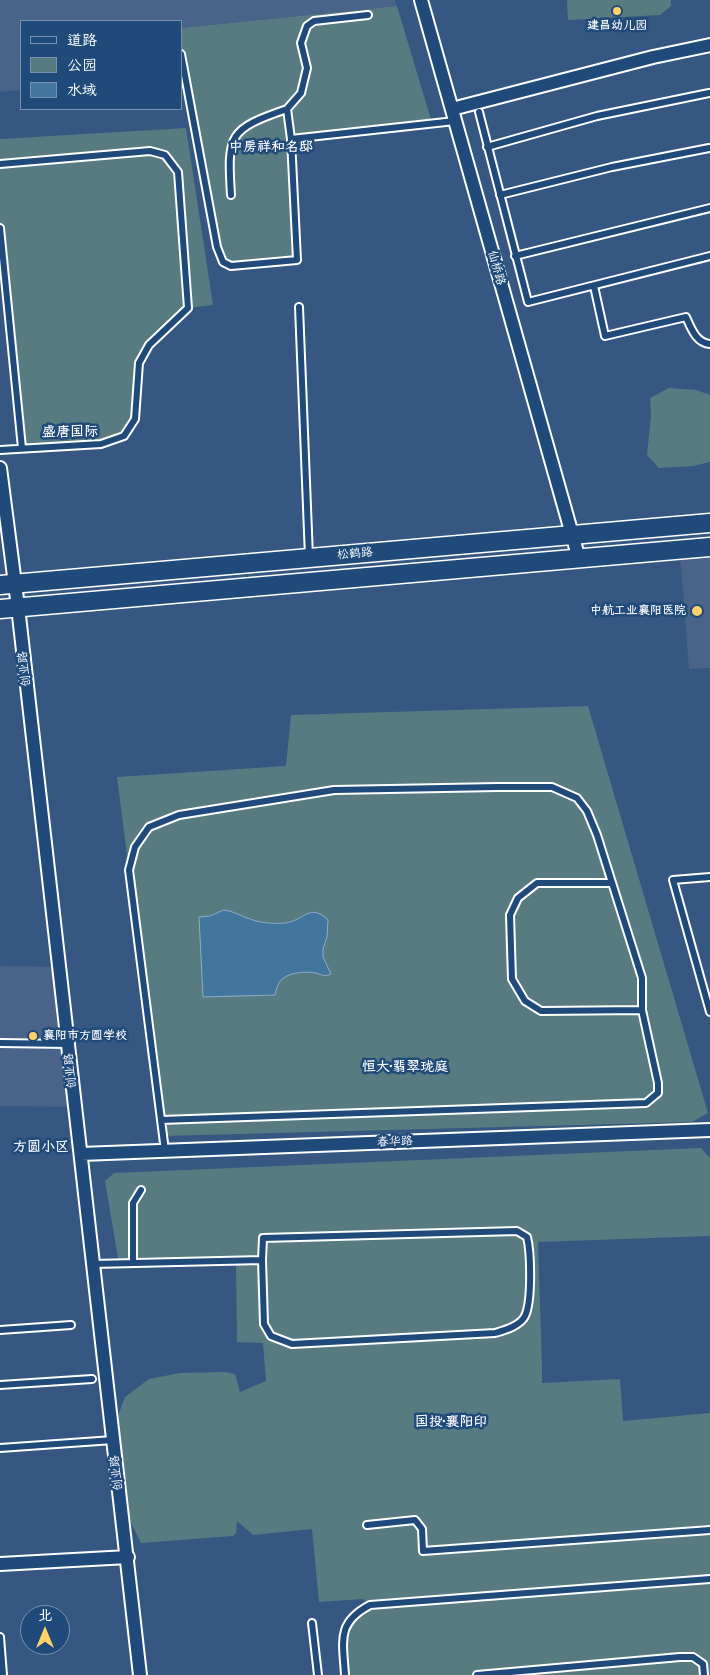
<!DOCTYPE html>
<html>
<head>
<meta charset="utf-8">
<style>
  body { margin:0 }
  #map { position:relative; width:710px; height:1675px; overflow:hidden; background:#365781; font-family:"Balsamiq Sans","LXGW WenKai TC",sans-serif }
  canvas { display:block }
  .legend { position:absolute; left:20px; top:20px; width:162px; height:90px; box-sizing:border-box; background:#1f4a7a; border:1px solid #7992af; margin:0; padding:6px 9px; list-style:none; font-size:15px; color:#fff }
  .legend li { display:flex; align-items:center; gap:10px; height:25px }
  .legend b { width:25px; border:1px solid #7992af }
  .north { position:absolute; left:20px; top:1605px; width:50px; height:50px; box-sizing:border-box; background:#1f4a7a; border:1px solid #7992af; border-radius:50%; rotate:0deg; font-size:14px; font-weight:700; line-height:20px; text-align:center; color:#fff }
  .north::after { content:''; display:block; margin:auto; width:18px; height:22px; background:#ffd166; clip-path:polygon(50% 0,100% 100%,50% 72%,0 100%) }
</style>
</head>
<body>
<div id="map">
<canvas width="710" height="1675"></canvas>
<ul class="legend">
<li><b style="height:6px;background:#1f4a7a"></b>道路</li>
<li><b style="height:14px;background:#577b80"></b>公园</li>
<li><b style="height:14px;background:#42769f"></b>水域</li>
</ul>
<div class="north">北</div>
</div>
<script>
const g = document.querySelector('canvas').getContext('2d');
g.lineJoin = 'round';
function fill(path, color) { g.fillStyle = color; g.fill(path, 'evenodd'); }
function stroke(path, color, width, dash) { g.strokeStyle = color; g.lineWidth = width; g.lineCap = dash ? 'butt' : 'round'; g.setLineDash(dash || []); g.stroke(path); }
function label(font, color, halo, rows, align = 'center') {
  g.font = font + ' "Balsamiq Sans","LXGW WenKai TC",sans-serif'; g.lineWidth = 5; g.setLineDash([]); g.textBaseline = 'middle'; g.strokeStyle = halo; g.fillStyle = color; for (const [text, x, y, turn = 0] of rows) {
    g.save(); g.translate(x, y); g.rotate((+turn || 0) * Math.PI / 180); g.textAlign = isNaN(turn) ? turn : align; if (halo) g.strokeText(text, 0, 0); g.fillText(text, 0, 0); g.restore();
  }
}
fill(new Path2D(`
  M 0,0 L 395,0 L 397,6 L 181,28 L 181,21 L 21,21 L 21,90 L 0,92 Z
  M 710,553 L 710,668 L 689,669 L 680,555 Z
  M 0,966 L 59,967 L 75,1107 L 0,1106 Z`), '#4a6388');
fill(new Path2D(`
  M 567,0 L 671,0 L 671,6 L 660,15 L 568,20 Z
  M 397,6 L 432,123 L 291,139 L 297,260 L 231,266 L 223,262 L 181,54 L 181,28 Z
  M 186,128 L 213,305 L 187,308 L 149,345 L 139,364 L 135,419 L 124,436 L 101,444 L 22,448 L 0,228 L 0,139 Z
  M 669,388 L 696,390 L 710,395 L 710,462 L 693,466 L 659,468 L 647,455 L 651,415 L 650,398 Z
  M 588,706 L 708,1113 L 692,1122 L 163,1136 L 117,777 L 286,766 L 291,715 Z
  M 701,1148 L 710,1158 L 710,1236 L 538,1242 L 542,1366 L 542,1383 L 620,1379 L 623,1421 L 710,1413 L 710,1675 L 345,1675 L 346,1626 L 370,1605 L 363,1599 L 319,1602 L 312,1529 L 253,1535 L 237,1521 L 236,1533 L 233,1536 L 141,1543 L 130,1521 L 116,1421 L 125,1397 L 149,1379 L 180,1373 L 225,1372 L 235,1374 L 240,1392 L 266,1381 L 263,1343 L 237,1342 L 236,1261 L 119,1264 L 105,1181 L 114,1173 Z`), '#577b80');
const water = new Path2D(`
  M 224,910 C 234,911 240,916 250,919 C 259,923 275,924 285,923 C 304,921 310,902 328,920 L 327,937 L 323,949 L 323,957 L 331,974 C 325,977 322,975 316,973 C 305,971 285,972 279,983 C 277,986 276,991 275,995 L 203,997 L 199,917 L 210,916 Z`);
fill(water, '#42769f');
stroke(water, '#8eadc5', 1);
const lane = new Path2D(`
  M 181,54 L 217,247 L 223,262 L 231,266 L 297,260 L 291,139 L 455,121
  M 479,112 L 528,302 L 710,256
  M 291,139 L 287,109 L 301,93 L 307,68 L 301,43 L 307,26 L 314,21 L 368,15
  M 487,147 L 597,116 L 709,93
  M 0,164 L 150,151 L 165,155 L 178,172 L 188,308 L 149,345 L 139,363 L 135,419 L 124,436 L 101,444 L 0,450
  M 231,195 C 227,134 229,129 287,109
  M 500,195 L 612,167 L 709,148
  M 0,228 L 22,448
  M 515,256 L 710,208
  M 594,286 L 605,336 L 686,317 C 691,328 696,343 710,344
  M 299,307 L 309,557
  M 710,877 L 673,880 L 710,1012
  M 612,883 L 537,883 L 518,898 L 510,915 L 512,979 L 525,1001 L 541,1011 L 642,1010
  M 0,1043 L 68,1044
  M 161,1120 L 646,1103 L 658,1093 L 658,1083 L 642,1010 L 642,978 L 597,835 L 587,811 L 577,798 L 552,787 L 498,787 L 334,790 L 179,815 L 149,827 L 135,847 L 129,870 L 165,1151
  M 133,1263 L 133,1203 L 141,1190
  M 93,1264 L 262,1260 L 264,1324 L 271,1336 L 292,1344 L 495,1333 C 505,1330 520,1326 525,1316 C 532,1302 531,1253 527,1237 L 517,1231 L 263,1238 L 262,1260
  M 0,1330 L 71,1325
  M 0,1385 L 92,1379
  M 0,1448 L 113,1440
  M 367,1525 L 415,1520 L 422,1529 L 423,1551 L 710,1530
  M 312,1623 L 318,1675
  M 0,1637 L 3,1675
  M 345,1675 C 343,1641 336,1623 370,1605 L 710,1579
  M 477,1675 L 680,1657 L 693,1657 L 703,1664 L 704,1675`);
const street = new Path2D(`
  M 421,0 L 579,559
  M 452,109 L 653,57 L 710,45
  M 0,468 L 18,607 L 140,1675
  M 81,1154 L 710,1130
  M 0,1564 L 128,1557`);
const secondary = new Path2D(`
  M 0,585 L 710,523
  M 0,609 L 710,547`);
stroke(lane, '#fff', 10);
stroke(street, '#fff', 16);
stroke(secondary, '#fff', 21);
stroke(lane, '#1f4a7a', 6);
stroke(street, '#1f4a7a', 12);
stroke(secondary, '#1f4a7a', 18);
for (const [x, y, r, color] of [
  [617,11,5,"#ffd166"],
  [697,611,6,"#ffd166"],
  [33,1036,5,"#ffd166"]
]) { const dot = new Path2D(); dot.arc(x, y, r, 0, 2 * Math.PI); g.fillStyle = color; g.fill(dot); stroke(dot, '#1f4a7a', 2); }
label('bold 12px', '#fff', '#1f4a7a', [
  ["建昌幼儿园",617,26],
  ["中航工业襄阳医院",686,611,"right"],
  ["襄阳市方圆学校",43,1036,"left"]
]);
label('12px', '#fff', '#1f4a7a', [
  ["仙桥路",496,268,74],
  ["松鹤路",355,554,-5],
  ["创业路",25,669,-97],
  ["创业路",71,1071,-96],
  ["春华路",395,1142,-2],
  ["创业路",117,1473,-97]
]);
label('bold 14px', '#fff', '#1f4a7a', [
  ["中房祥和名邸",271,147],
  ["盛唐国际",70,432],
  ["恒大·翡翠珑庭",405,1067],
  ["方圆小区",41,1147],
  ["国投·襄阳印",451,1422]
]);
</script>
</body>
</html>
